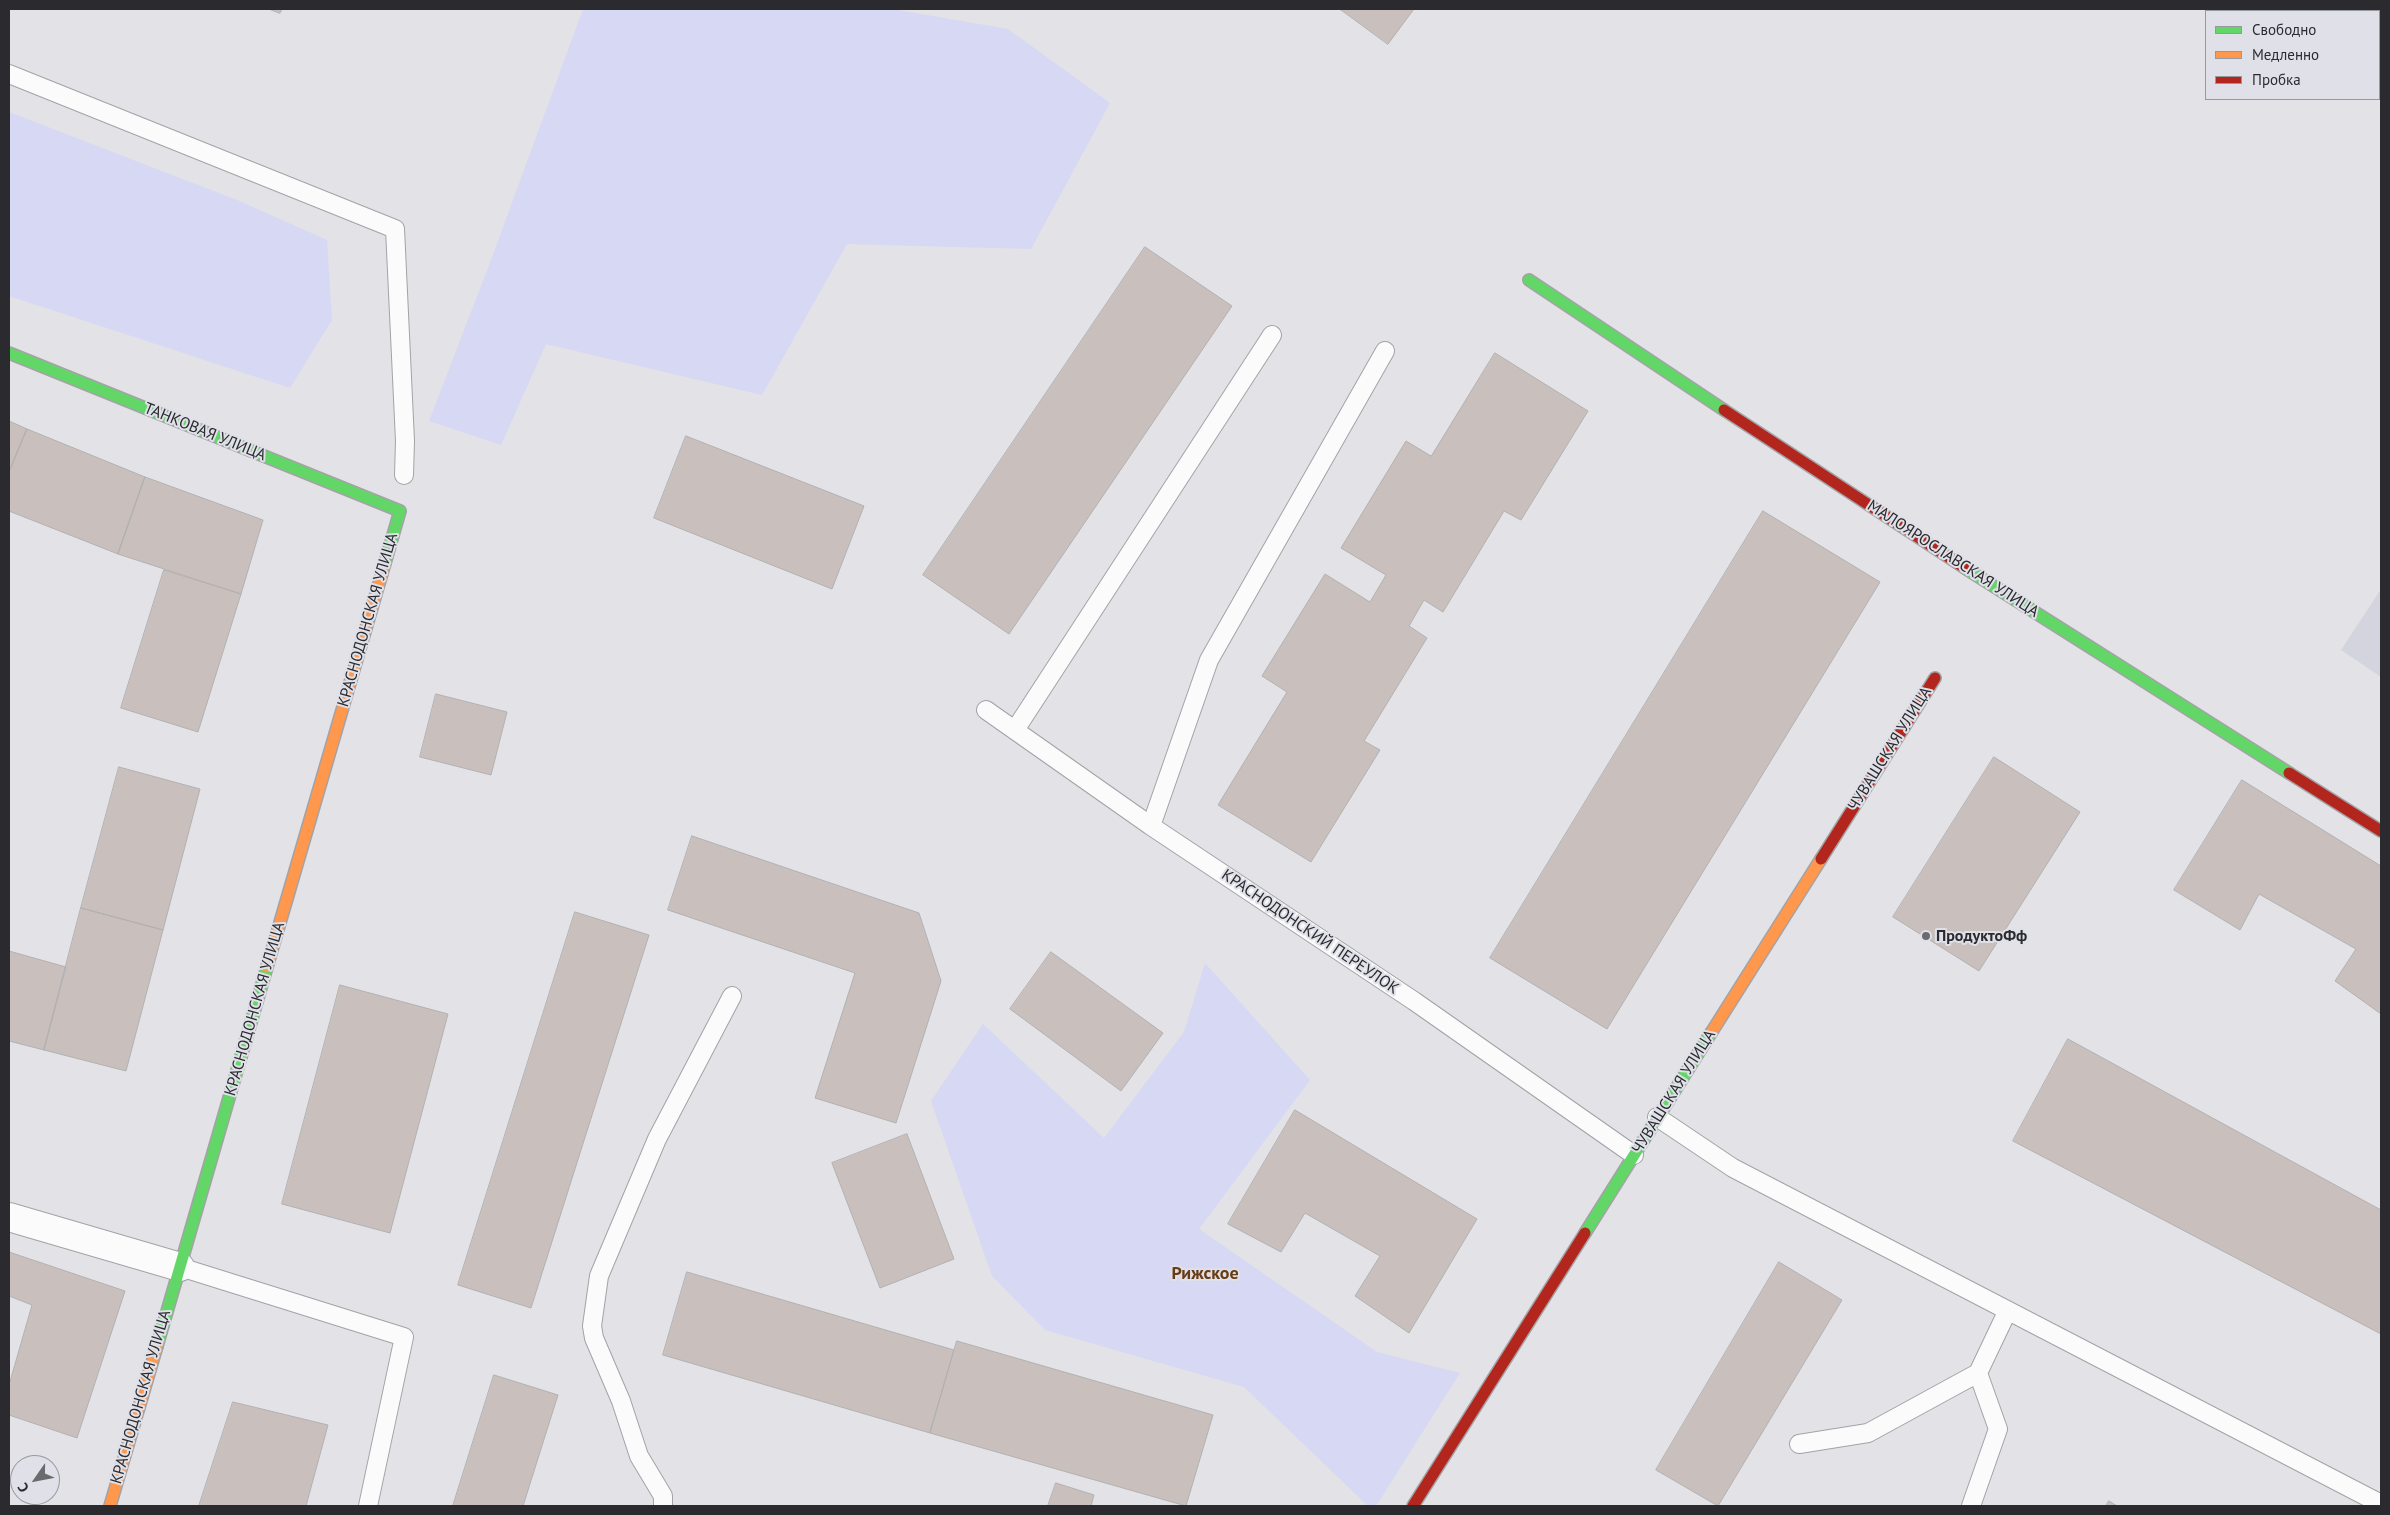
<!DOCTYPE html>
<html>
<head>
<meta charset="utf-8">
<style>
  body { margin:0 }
  #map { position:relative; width:2390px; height:1515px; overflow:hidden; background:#e2e2e7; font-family:"PT Sans",sans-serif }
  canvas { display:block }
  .frame { position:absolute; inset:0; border:10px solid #2b2b2f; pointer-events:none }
  .legend { position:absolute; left:2205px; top:10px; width:175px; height:90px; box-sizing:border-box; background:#e0e0e9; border:1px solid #98989f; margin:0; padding:6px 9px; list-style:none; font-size:15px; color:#2b2b2f }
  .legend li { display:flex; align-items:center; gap:10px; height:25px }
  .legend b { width:25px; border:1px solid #98989f }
  .north { position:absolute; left:10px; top:1455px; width:50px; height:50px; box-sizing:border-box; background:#e0e0e9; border:1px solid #98989f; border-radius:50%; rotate:237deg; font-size:14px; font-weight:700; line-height:20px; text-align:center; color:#2b2b2f }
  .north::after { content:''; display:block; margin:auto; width:18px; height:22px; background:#6b6b6f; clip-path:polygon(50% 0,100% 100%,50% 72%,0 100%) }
</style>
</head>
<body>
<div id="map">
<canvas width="2390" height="1515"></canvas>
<div class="frame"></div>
<ul class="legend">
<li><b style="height:6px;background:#63d668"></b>Свободно</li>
<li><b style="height:6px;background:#ff974d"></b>Медленно</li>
<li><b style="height:6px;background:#b3261e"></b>Пробка</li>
</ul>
<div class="north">С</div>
</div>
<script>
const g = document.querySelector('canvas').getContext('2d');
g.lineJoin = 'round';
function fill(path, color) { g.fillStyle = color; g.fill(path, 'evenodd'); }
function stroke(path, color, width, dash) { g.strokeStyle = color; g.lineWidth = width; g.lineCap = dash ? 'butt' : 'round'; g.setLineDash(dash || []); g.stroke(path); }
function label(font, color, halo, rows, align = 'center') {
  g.font = font + ' "PT Sans",sans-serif'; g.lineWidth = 4; g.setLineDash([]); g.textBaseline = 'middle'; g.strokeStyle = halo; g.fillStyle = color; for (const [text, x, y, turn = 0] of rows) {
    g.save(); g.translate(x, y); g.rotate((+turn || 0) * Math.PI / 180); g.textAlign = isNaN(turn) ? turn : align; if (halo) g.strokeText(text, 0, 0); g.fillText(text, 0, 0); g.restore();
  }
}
fill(new Path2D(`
  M 2381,589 L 2381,677 L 2341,650 Z`), '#d4d4df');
fill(new Path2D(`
  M 583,9 L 892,9 L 1008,29 L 1110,103 L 1031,249 L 847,244 L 762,395 L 546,344 L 501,445 L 429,421 L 491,260 Z
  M 9,112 L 237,200 L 327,240 L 332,320 L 290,388 L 9,296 Z
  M 1205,963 L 1310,1080 L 1199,1229 L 1377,1352 L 1460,1373 L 1376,1506 L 1368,1506 L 1244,1387 L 1045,1330 L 992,1276 L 931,1101 L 983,1024 L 1104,1138 L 1184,1032 Z`), '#d7d8f3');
const building = new Path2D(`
  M 269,9 L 282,9 L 280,13 Z
  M 1340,9 L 1414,9 L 1388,44 Z
  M 1145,247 L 1232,306 L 1009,634 L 923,575 Z
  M 1495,353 L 1588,411 L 1521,520 L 1504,511 L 1443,612 L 1424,600 L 1409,626 L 1427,638 L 1364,741 L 1380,750 L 1311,862 L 1218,805 L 1287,692 L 1262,676 L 1325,574 L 1370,602 L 1386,575 L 1341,548 L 1406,441 L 1431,456 Z
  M 9,421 L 27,429 L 9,472 Z
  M 27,429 L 145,477 L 118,554 L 9,511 L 9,472 Z
  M 686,436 L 864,506 L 832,589 L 654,518 Z
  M 145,477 L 263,520 L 241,594 L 118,554 Z
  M 1763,511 L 1880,582 L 1607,1029 L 1490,958 Z
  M 164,570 L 241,594 L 198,732 L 121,708 Z
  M 436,694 L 507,712 L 491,775 L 420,757 Z
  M 1994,757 L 2080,812 L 1979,971 L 1893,917 Z
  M 119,767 L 200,789 L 163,930 L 81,908 Z
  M 2242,780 L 2381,866 L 2381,1014 L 2335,981 L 2356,949 L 2259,894 L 2240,930 L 2174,890 Z
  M 692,836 L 919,913 L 941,981 L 896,1123 L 815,1098 L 855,973 L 668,910 Z
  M 81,908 L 163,930 L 126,1071 L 44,1050 Z
  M 575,912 L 649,935 L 531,1308 L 458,1285 Z
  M 9,951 L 66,967 L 44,1050 L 9,1041 Z
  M 1051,952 L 1163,1033 L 1121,1091 L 1010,1009 Z
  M 340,985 L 448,1014 L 390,1233 L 282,1204 Z
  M 2068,1039 L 2381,1210 L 2381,1334 L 2013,1141 Z
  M 1295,1110 L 1477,1219 L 1409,1333 L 1355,1296 L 1380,1256 L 1305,1213 L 1281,1252 L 1228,1224 Z
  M 907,1134 L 954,1259 L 880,1288 L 832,1163 Z
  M 9,1252 L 125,1291 L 77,1438 L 9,1415 L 9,1385 L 32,1305 L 9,1296 Z
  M 1779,1262 L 1842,1300 L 1718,1506 L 1656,1470 Z
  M 687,1272 L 954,1350 L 930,1433 L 663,1355 Z
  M 957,1341 L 1213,1415 L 1186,1506 L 930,1433 Z
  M 494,1375 L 558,1395 L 523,1506 L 453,1506 Z
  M 233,1402 L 328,1425 L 306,1506 L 199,1506 Z
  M 1056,1483 L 1094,1495 L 1091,1506 L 1048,1506 Z
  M 2109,1501 L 2117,1506 L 2106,1506 Z`);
fill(building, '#c9c0bd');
stroke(building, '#b2b0b1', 1);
const lane = new Path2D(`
  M 9,74 L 395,229 L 405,441 L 404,475
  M 986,710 L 1151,826 L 1414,1001 L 1634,1155
  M 1015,730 L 1272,335
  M 1151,826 L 1209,660 L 1385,351
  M 1657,1117 L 1733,1168 L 2381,1504
  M 180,1267 L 404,1337 L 368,1506
  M 1799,1444 L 1868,1433 L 1978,1373
  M 663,1506 L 663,1496 L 639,1456 L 621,1401 L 594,1338 L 592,1326 L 599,1276 L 657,1139 L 732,996
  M 1971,1506 L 1998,1429 L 1978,1373 L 2007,1312`);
const street = new Path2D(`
  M 9,1217 L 180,1267`);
const fast = new Path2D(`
  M 1529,280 L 1724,410
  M 9,353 L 400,511 L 385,563
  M 1965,568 L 2289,773
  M 1585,1233 L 1711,1033
  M 157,1346 L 267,967`);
const slow = new Path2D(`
  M 267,967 L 385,563
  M 1711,1033 L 1821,859
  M 110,1506 L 157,1346`);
const jam = new Path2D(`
  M 1724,410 L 1965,568
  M 2289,773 L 2381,831
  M 1821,859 L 1935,678
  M 1413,1506 L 1585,1233`);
stroke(lane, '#a3a3a7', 20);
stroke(street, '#a3a3a7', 30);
stroke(fast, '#a3a3a7', 14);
stroke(slow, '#a3a3a7', 14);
stroke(jam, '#a3a3a7', 14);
stroke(lane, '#fbfbfb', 18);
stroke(street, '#fbfbfb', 28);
stroke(fast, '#63d668', 11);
stroke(slow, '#ff974d', 11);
stroke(jam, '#b3261e', 11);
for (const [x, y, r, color] of [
  [1926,936,5,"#6b6b6f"]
]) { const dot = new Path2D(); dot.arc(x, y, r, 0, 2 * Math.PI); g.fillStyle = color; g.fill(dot); stroke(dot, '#e0e0e9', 2); }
label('16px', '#2b2b2f', '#e0e0e9', [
  ["ТАНКОВАЯ УЛИЦА",205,432,22],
  ["МАЛОЯРОСЛАВСКАЯ УЛИЦА",1953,559,33],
  ["КРАСНОДОНСКАЯ УЛИЦА",368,620,-74],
  ["ЧУВАШСКАЯ УЛИЦА",1890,749,-58],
  ["КРАСНОДОНСКИЙ ПЕРЕУЛОК",1310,932,34],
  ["КРАСНОДОНСКАЯ УЛИЦА",255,1009,-74],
  ["ЧУВАШСКАЯ УЛИЦА",1674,1092,-58],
  ["КРАСНОДОНСКАЯ УЛИЦА",141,1397,-74]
]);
label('bold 16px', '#2b2b2f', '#e0e0e9', [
  ["ПродуктоФф",1936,936]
], 'left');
label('bold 18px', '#683c16', '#e0e0e9', [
  ["Рижское",1205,1274]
]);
</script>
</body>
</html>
